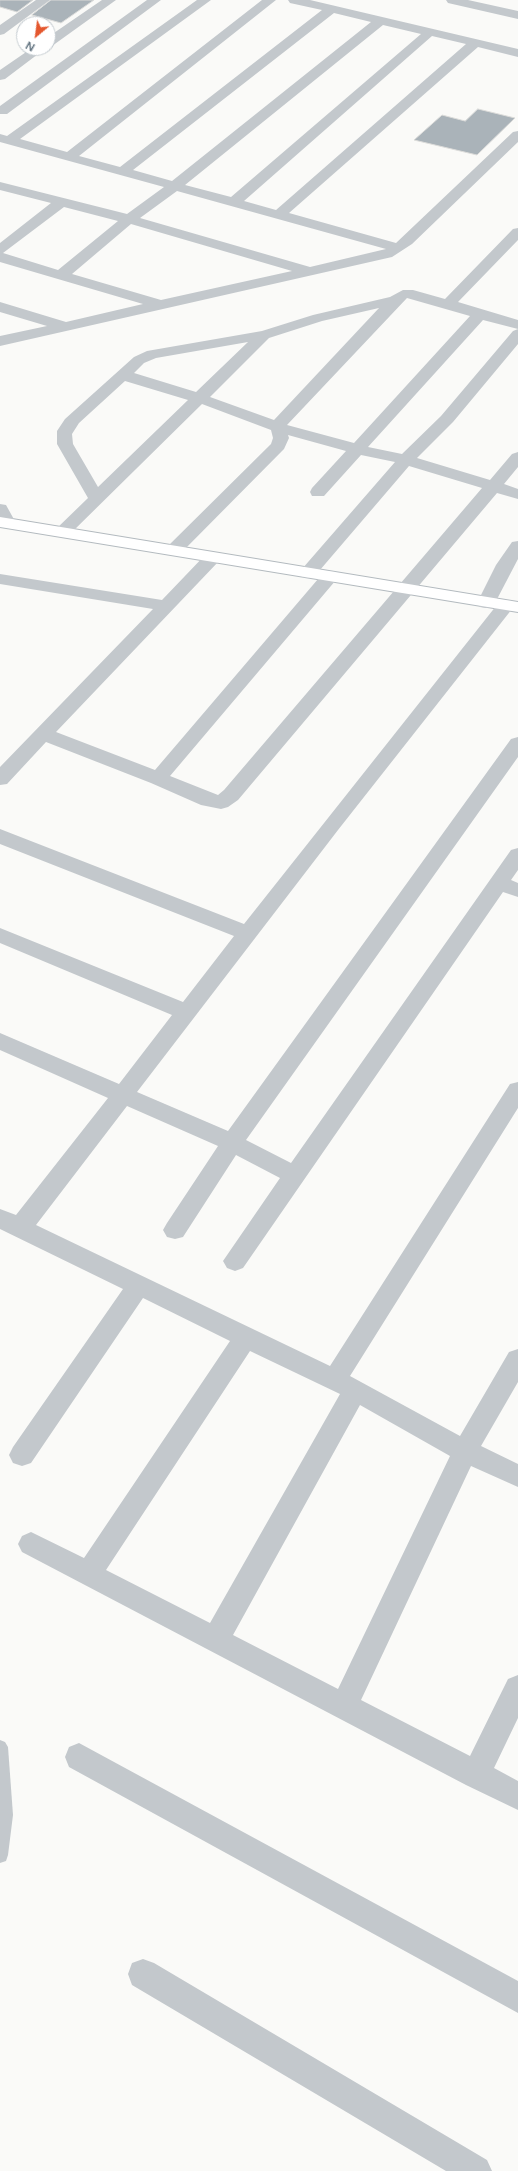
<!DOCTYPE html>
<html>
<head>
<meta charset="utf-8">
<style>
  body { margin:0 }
  #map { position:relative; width:518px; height:2171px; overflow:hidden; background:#fafaf8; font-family:Figtree,sans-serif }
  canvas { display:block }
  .north { position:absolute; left:16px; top:16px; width:40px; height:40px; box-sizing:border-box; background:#fff; border:1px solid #c1c8cd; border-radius:50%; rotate:209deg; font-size:11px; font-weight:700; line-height:16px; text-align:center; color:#657683 }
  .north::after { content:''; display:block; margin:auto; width:14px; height:18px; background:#e4572e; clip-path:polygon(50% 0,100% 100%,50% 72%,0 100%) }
</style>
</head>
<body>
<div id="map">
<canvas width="518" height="2171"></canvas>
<div class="north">N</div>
</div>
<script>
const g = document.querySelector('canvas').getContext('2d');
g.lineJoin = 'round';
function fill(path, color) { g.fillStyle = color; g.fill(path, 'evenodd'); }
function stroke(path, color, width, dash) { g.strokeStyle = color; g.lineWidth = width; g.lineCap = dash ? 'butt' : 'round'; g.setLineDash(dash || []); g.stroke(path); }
const building = new Path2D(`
  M 0,0 L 33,0 L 17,12 L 0,7 Z
  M 51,0 L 94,0 L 61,23 L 32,15 Z
  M 478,109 L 515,118 L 477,155 L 414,140 L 442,115 L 465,121 Z`);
fill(building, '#aab3b9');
stroke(building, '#dcdcda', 1);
const secondary = new Path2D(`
  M 0,517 L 518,602 L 518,612 L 0,527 Z`);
stroke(secondary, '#b3babf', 2);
fill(new Path2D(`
  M 0,1740 L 5,1742 L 8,1747 L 13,1815 L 8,1855 L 6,1861 L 0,1863 Z`), '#c3c8cc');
fill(new Path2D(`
  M 36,0 L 50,0 L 4,34 L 0,35 L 0,25 Z
  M 102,0 L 116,0 L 52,46 L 48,47 L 48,37 Z
  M 147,0 L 161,0 L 7,114 L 0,114 L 0,106 Z
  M 197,0 L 211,0 L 20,139 L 67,152 L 262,0 L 276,0 L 79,156 L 120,167 L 322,10 L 290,3 L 288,0 L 310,0 L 518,49 L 518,57 L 478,47 L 289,213 L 396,243 L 513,132 L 518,131 L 518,142 L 412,244 L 392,257 L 0,346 L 0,336 L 47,326 L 0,312 L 0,302 L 66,322 L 143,304 L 0,262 L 0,243 L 51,203 L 0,190 L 0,182 L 127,214 L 164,187 L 0,142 L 0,134 L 7,136 ZM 334,13 L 371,22 L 172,181 L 133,170 ZM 383,25 L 421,34 L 231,197 L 185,185 ZM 432,36 L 466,44 L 276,210 L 244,201 ZM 177,191 L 386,249 L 310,267 L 140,218 ZM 64,207 L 118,221 L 58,270 L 3,253 ZM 131,224 L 292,271 L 161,300 L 72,274 Z
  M 446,0 L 468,0 L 518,11 L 518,19 L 448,3 Z
  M 32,48 L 46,48 L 5,79 L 0,80 L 0,70 Z
  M 518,228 L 518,240 L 458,302 L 518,320 L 518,344 L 453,422 L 417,458 L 490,480 L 512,454 L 518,452 L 518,467 L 504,484 L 518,489 L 518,499 L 497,493 L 238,800 L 228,807 L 221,809 L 201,805 L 151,783 L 46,742 L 7,784 L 0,785 L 0,767 L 153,609 L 0,584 L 0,574 L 162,600 L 207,553 L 219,553 L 222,557 L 219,561 L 56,732 L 155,770 L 324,572 L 330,571 L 336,572 L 339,576 L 336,580 L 170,776 L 218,795 L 224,790 L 482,488 L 409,466 L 314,577 L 308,578 L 302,577 L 299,573 L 302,569 L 395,462 L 361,455 L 324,496 L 312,496 L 310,492 L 312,488 L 346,451 L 288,435 L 289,438 L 284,449 L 180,554 L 168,554 L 165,550 L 168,546 L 271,444 L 273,438 L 271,430 L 202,404 L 69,535 L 57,535 L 54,531 L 88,498 L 57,444 L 57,431 L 65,419 L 134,357 L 147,351 L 262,331 L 313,315 L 390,297 L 403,290 L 413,290 L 445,299 L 513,229 ZM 407,298 L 470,316 L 354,443 L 287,425 ZM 379,308 L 274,420 L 210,397 L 269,338 L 322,321 ZM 483,320 L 518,329 L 513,331 L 441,416 L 402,454 L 368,447 ZM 248,342 L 196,392 L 134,373 L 144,363 L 156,358 ZM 125,381 L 188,400 L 98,487 L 73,444 L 72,434 L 79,423 Z
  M 0,504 L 6,505 L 16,523 L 14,527 L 2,527 L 0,524 Z
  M 518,541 L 518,559 L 495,603 L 492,607 L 486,608 L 480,607 L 477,603 L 496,565 L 512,542 Z
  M 506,600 L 512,601 L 515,605 L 512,609 L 338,830 L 137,1092 L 228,1131 L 511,739 L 518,737 L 518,757 L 246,1140 L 291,1163 L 511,850 L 518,848 L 518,870 L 511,880 L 518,883 L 518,897 L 503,892 L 243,1268 L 235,1271 L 227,1268 L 223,1261 L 280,1178 L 236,1155 L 183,1237 L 175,1239 L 167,1237 L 163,1230 L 167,1223 L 218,1146 L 127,1106 L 36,1225 L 330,1366 L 510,1084 L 518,1082 L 518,1108 L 350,1376 L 460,1436 L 509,1352 L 518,1349 L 518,1382 L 481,1446 L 518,1464 L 518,1487 L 471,1466 L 361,1700 L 470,1756 L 508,1679 L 518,1675 L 518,1718 L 494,1768 L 518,1781 L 518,1810 L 466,1785 L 22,1552 L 18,1544 L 22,1536 L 31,1532 L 84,1558 L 230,1341 L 143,1298 L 31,1463 L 22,1466 L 13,1463 L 9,1455 L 13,1447 L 123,1289 L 0,1229 L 0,1209 L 16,1215 L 108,1098 L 0,1050 L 0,1033 L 119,1084 L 172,1015 L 0,943 L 0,928 L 183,1002 L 234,936 L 0,844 L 0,829 L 244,924 L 500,601 ZM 250,1351 L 340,1394 L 210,1623 L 106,1570 ZM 360,1405 L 450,1456 L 338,1689 L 233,1635 Z
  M 79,1743 L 518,1981 L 518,2013 L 69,1767 L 65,1757 L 69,1747 Z
  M 143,1959 L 154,1963 L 487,2160 L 492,2171 L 446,2171 L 132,1985 L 128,1974 L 132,1963 Z`), '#c3c8cc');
fill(secondary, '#fff');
</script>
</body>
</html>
